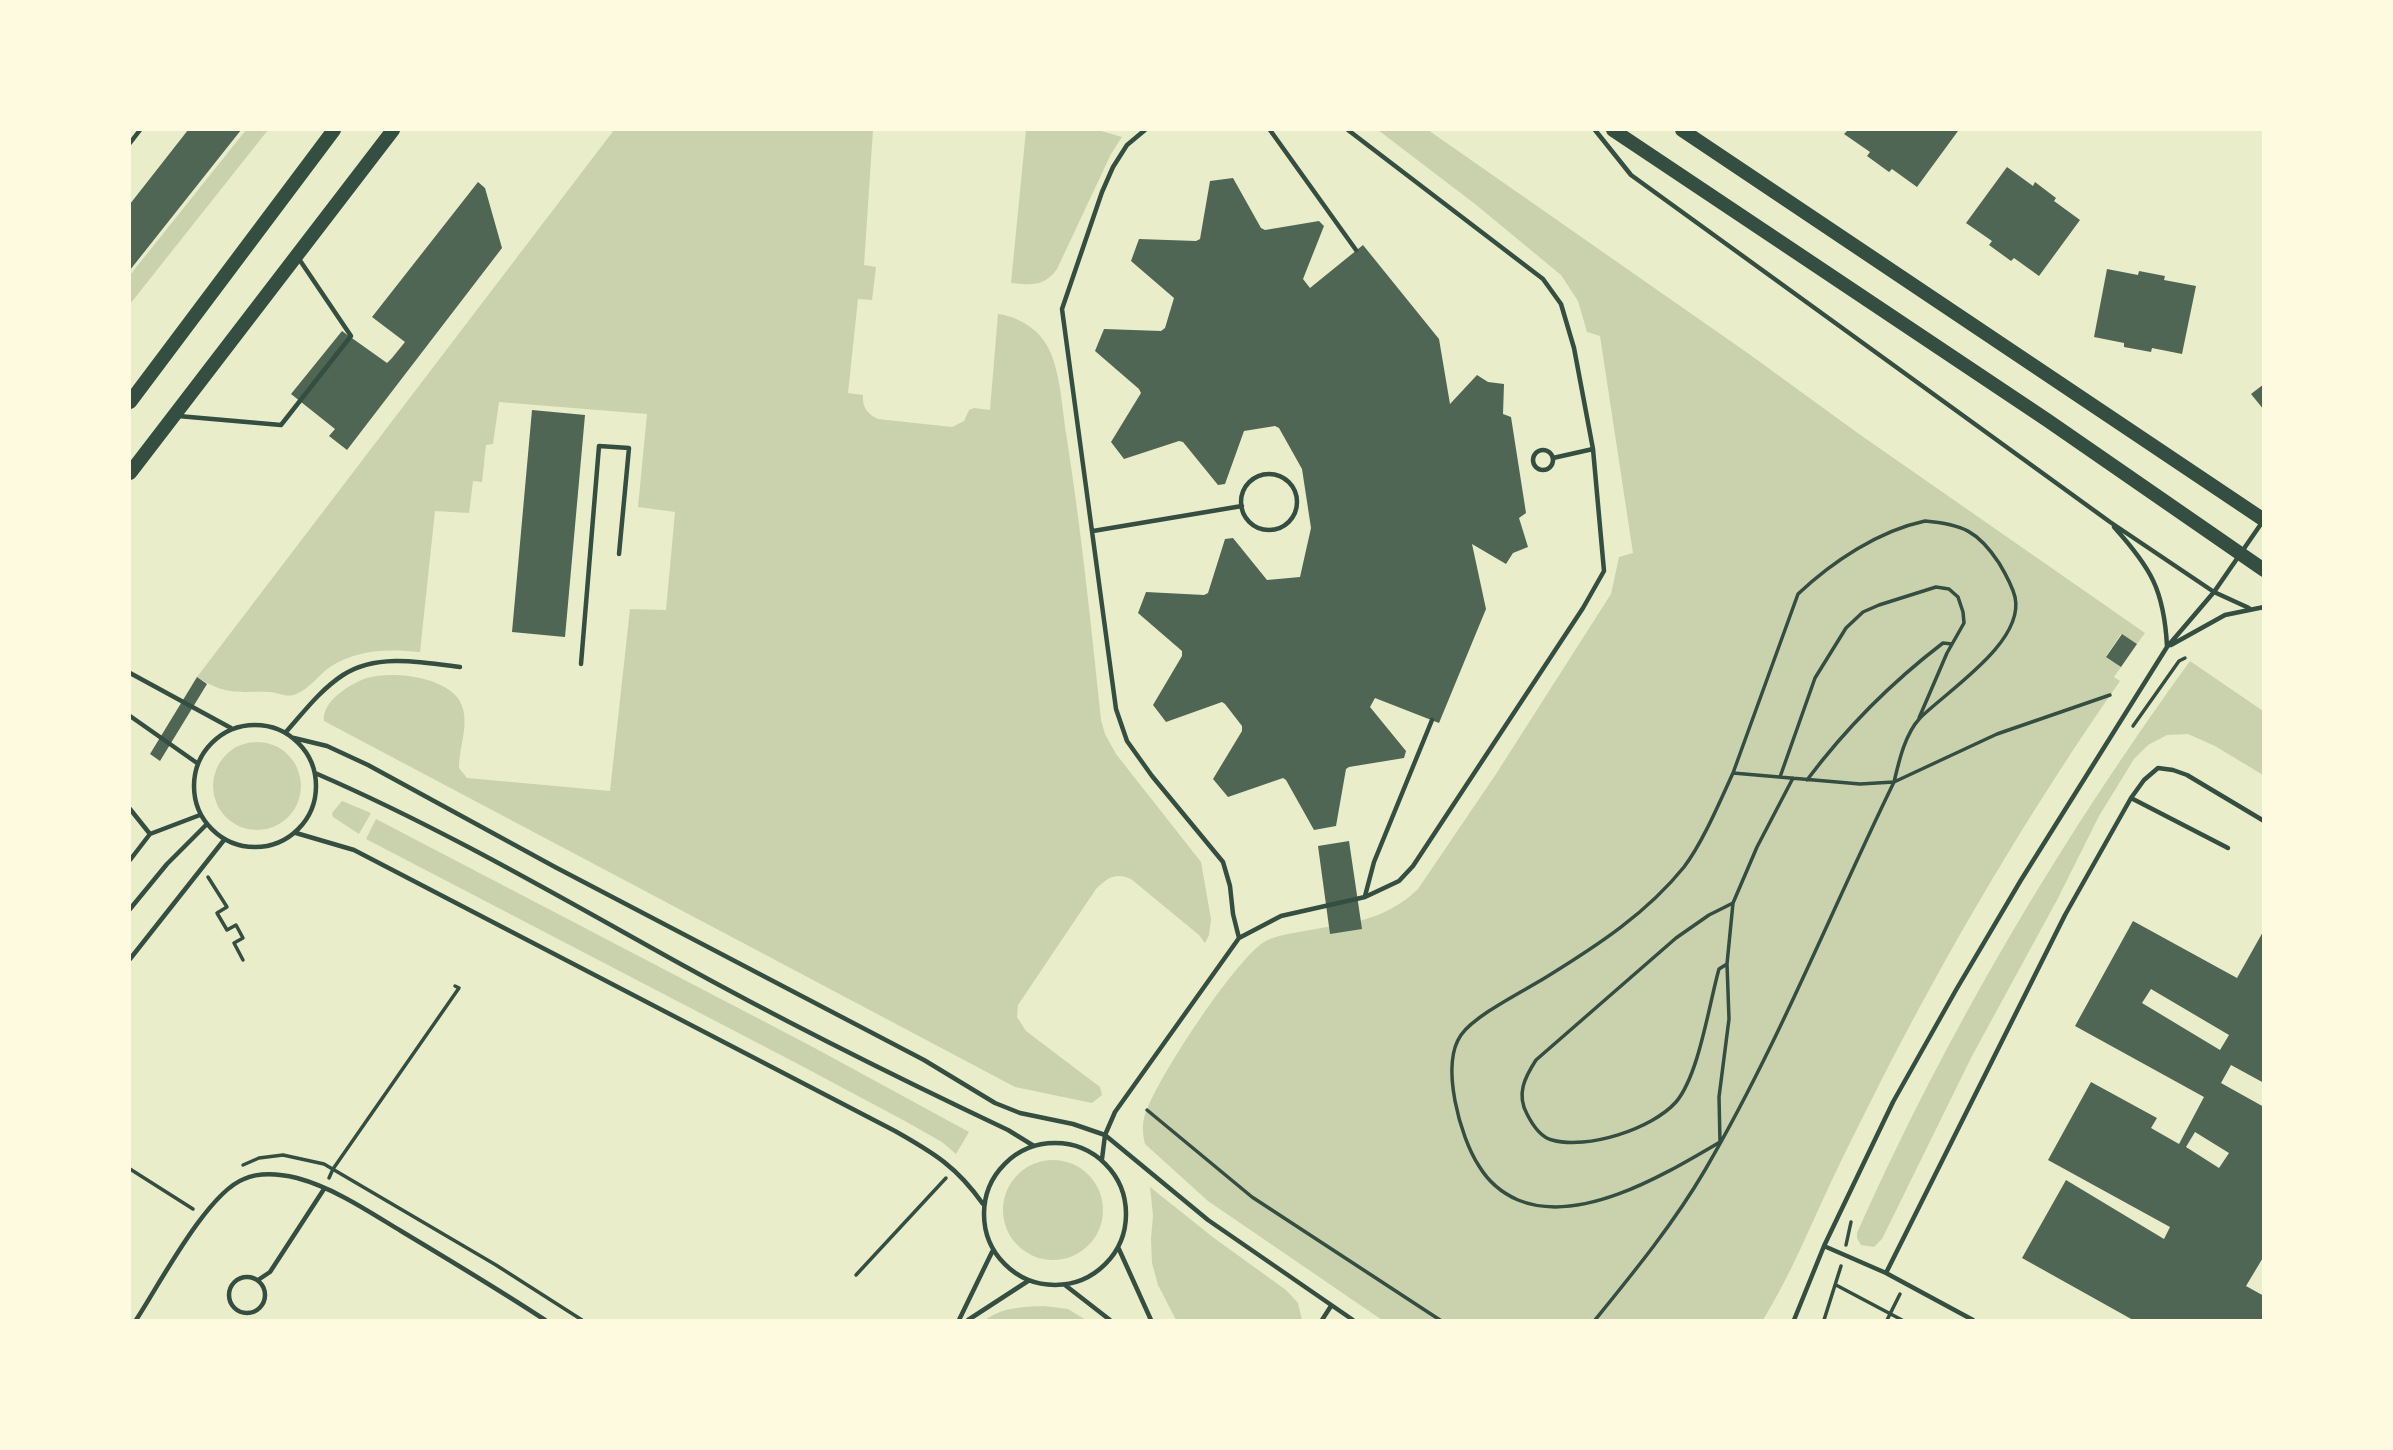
<!DOCTYPE html>
<html>
<head>
<meta charset="utf-8">
<style>
  body { margin:0 }
  #map { position:relative; width:2393px; height:1450px; overflow:hidden; background:#e9edc9; font-family:Jost,sans-serif }
  canvas { display:block }
  .frame { position:absolute; inset:0; border:131px solid #fefae0; pointer-events:none }
</style>
</head>
<body>
<div id="map">
<canvas width="2393" height="1450"></canvas>
<div class="frame"></div>
</div>
<script>
const g = document.querySelector('canvas').getContext('2d');
g.lineJoin = 'round';
function fill(path, color) { g.fillStyle = color; g.fill(path, 'evenodd'); }
function stroke(path, color, width, dash) { g.strokeStyle = color; g.lineWidth = width; g.lineCap = dash ? 'butt' : 'round'; g.setLineDash(dash || []); g.stroke(path); }
fill(new Path2D(`
  M 246,130 L 268,130 L 130,304 L 130,275 Z
  M 614,130 L 873,130 L 864,265 L 876,267 L 872,300 L 858,299 L 848,393 L 863,395 C 862,407 867,414 878,419 L 952,427 L 964,421 L 969,410 L 974,408 L 990,410 L 998,314 C 1016,316 1037,328 1046,344 C 1060,366 1062,407 1066,433 C 1081,528 1091,624 1101,720 L 1105,734 L 1116,754 L 1201,862 L 1211,919 L 1209,935 L 1205,943 L 1199,935 L 1131,879 C 1116,872 1107,878 1096,889 L 1018,1005 L 1017,1017 L 1026,1031 L 1100,1087 L 1102,1095 L 1092,1103 L 1015,1087 L 324,721 C 321,702 351,683 367,678 C 393,670 456,677 463,709 C 468,729 459,748 459,768 L 467,778 L 610,791 L 630,609 L 666,610 L 675,512 L 638,507 L 647,414 L 499,402 L 493,444 L 486,445 L 482,482 L 473,481 L 469,513 L 435,511 L 420,652 C 388,649 358,649 330,667 C 318,675 310,689 296,694 C 286,698 280,693 270,692 C 237,691 227,696 197,677 Z
  M 1026,130 L 1098,130 L 1122,137 L 1111,154 L 1057,269 C 1044,287 1031,285 1011,283 Z
  M 1378,130 L 1428,130 L 1749,354 L 1859,434 L 2145,633 L 2137,644 L 2121,634 L 2106,656 L 2121,667 L 2114,677 L 2120,681 C 2030,810 1949,947 1878,1087 C 1862,1119 1846,1150 1831,1182 C 1809,1229 1790,1276 1763,1320 L 1382,1320 L 1208,1201 L 1145,1144 C 1143,1135 1142,1127 1144,1118 C 1153,1084 1234,961 1264,942 C 1274,936 1288,934 1299,932 C 1345,923 1383,923 1418,889 L 1496,774 L 1611,594 L 1619,557 L 1633,553 L 1600,336 L 1587,332 L 1578,301 L 1561,275 L 1475,204 Z
  M 2190,661 L 2263,711 L 2263,775 L 2215,746 L 2188,734 L 2167,735 L 2148,745 L 2134,759 L 2099,816 L 2057,900 L 1972,1056 L 1882,1239 L 1874,1247 L 1861,1245 L 1857,1238 L 1857,1233 C 1947,1031 2060,840 2190,661 Z
  M213 786a44 44 0 1 1 88 0a44 44 0 1 1-88 0Z
  M 342,801 L 371,813 L 359,834 L 333,817 L 332,813 Z
  M 376,819 L 811,1046 L 969,1132 L 956,1154 L 942,1142 L 903,1120 L 798,1064 L 366,839 Z
  M1003 1210a50 50 0 1 1 100 0a50 50 0 1 1-100 0Z
  M 1150,1187 L 1214,1238 L 1286,1290 L 1298,1303 L 1302,1320 L 1176,1320 L 1158,1285 L 1152,1263 L 1151,1239 L 1153,1216 Z
  M 1044,1306 L 1068,1309 L 1086,1320 L 985,1320 C 1003,1307 1023,1307 1044,1306 Z`), '#cad2ad');
fill(new Path2D(`
  M 188,130 L 241,130 L 130,270 L 130,204 Z
  M 1848,130 L 1956,130 L 1958,131 L 1917,187 L 1892,169 L 1889,172 L 1867,156 L 1870,152 L 1844,134 Z
  M 2007,167 L 2033,186 L 2035,182 L 2056,198 L 2054,201 L 2080,220 L 2039,276 L 2014,258 L 2011,261 L 1989,245 L 1992,241 L 1966,223 Z
  M 1233,178 L 1261,228 L 1265,230 L 1319,221 L 1324,226 L 1303,279 L 1310,288 L 1363,245 L 1439,339 L 1450,404 L 1477,375 L 1488,382 L 1504,384 L 1503,414 L 1511,417 L 1526,513 L 1519,518 L 1528,547 L 1513,553 L 1506,564 L 1472,544 L 1486,609 L 1439,723 L 1375,698 L 1370,707 L 1406,751 L 1404,758 L 1349,767 L 1346,769 L 1336,826 L 1314,830 L 1286,780 L 1283,778 L 1228,797 L 1213,779 L 1242,731 L 1242,726 L 1225,704 L 1222,702 L 1166,722 L 1153,705 L 1182,656 L 1182,651 L 1138,613 L 1146,592 L 1204,595 L 1208,593 L 1225,539 L 1233,538 L 1267,580 L 1300,577 L 1311,528 L 1302,469 L 1279,428 L 1275,426 L 1244,431 L 1225,484 L 1218,485 L 1183,442 L 1179,441 L 1124,459 L 1111,442 L 1141,393 L 1139,389 L 1095,351 L 1104,329 L 1161,331 L 1165,328 L 1174,298 L 1131,261 L 1139,239 L 1196,241 L 1200,239 L 1210,181 Z
  M 478,182 L 485,188 L 502,248 L 347,450 L 329,436 L 335,429 L 291,394 L 342,331 L 387,363 L 392,358 L 405,342 L 372,317 Z
  M 2107,269 L 2138,275 L 2139,271 L 2165,276 L 2164,280 L 2196,286 L 2182,354 L 2152,348 L 2151,352 L 2124,347 L 2124,343 L 2094,337 Z
  M 2264,384 L 2264,410 L 2251,394 Z
  M 532,410 L 585,415 L 565,637 L 512,632 Z
  M 2122,634 L 2137,644 L 2121,667 L 2106,657 Z
  M 197,677 L 207,684 L 160,761 L 150,754 Z
  M 1349,841 L 1362,929 L 1330,934 L 1318,846 Z
  M 2133,921 L 2237,978 L 2264,930 L 2264,1083 L 2231,1065 L 2221,1083 L 2264,1107 L 2264,1256 L 2246,1286 L 2264,1296 L 2264,1320 L 2133,1320 L 2022,1258 L 2066,1180 L 2164,1239 L 2170,1227 L 2048,1160 L 2091,1082 L 2157,1118 L 2151,1128 L 2179,1144 L 2204,1097 L 2075,1026 ZM 2151,989 L 2229,1035 L 2220,1050 L 2142,1003 ZM 2195,1132 L 2229,1153 L 2219,1168 L 2186,1147 Z`), '#4f6655');
stroke(new Path2D(`
  M 1925,521 C 1962,524 1978,531 1999,563 C 2005,573 2012,585 2015,597 C 2025,642 1947,691 1920,718 C 1905,734 1899,761 1894,782 L 1860,784 L 1733,773 L 1798,594 C 1832,562 1878,531 1925,521 Z
  M 2133,726 L 2179,661 L 2185,658
  M 1733,773 C 1720,801 1703,842 1684,867 C 1647,913 1598,945 1548,976 C 1526,990 1476,1014 1461,1035 C 1440,1065 1460,1137 1479,1166 C 1488,1181 1502,1193 1518,1200 C 1581,1226 1667,1173 1720,1142 L 1719,1097 L 1729,1019 L 1727,964 L 1733,903 L 1757,847 L 1793,778
  M 1780,777 L 1815,678 L 1846,628 L 1863,612 L 1879,605 L 1936,587 L 1949,589 L 1958,597 L 1963,612 L 1964,623 L 1947,653 L 1919,718
  M 1807,780 C 1846,728 1892,682 1943,643 L 1952,644
  M 208,877 L 227,907 L 217,913 L 227,930 L 236,925 L 243,938 L 234,943 L 243,960
  M 1727,964 L 1719,969 C 1709,1004 1699,1075 1676,1102 C 1652,1129 1587,1150 1552,1140 C 1540,1137 1532,1124 1527,1114 C 1516,1094 1525,1077 1536,1060 L 1676,938 L 1709,915 L 1733,903
  M 1147,1110 L 1252,1197 L 1440,1320
  M 243,1165 L 259,1158 L 283,1155 L 324,1164 L 496,1265 L 582,1320
  M 130,1169 L 193,1209
  M 329,1178 L 333,1169 L 459,988 L 455,986
  M 1846,1245 L 1851,1222
  M 856,1275 L 946,1178
  M 1836,1285 L 1902,1320
  M 1595,1320 C 1634,1272 1674,1223 1705,1170 C 1778,1045 1831,911 1894,782 L 1997,734 L 2110,695
  M 1824,1320 L 1841,1266
  M 1887,1320 L 1900,1294`), '#344e41', 3.5);
stroke(new Path2D(`
  M 1145,130 L 1127,145 L 1113,167 L 1102,192 L 1062,309 L 1116,709 L 1127,741 L 1152,776 L 1223,862 L 1230,886 L 1233,914 L 1239,938
  M 1270,130 L 1356,250
  M 1595,130 L 1631,175 L 2110,522 L 2214,592 L 2249,608
  M 130,143 L 140,130
  M 178,416 L 281,425 L 351,336 L 299,259
  M1533 460a10 10 0 1 1 20 0a10 10 0 1 1-20 0Z
  M 1553,458 L 1593,449
  M1241 502a28 28 0 1 1 56 0a28 28 0 1 1-56 0Z
  M 2114,527 C 2151,568 2164,590 2167,646
  M 1093,531 L 1242,506
  M 2171,645 L 2225,615 L 2264,607
  M 581,664 L 599,446 L 629,448 L 619,554
  M 130,673 L 231,728
  M 130,716 L 197,763
  M194 786a61 61 0 1 1 122 0a61 61 0 1 1-122 0Z
  M 286,732 C 303,713 320,690 343,675 C 376,653 423,662 460,667
  M 294,738 L 327,746 L 368,765 L 555,867 L 924,1060 L 995,1103 L 1020,1113 L 1073,1124 L 1105,1135 L 1208,1220 L 1353,1320
  M 315,773 C 440,827 558,896 677,962 C 785,1022 896,1077 1008,1130 L 1034,1146
  M 2131,798 L 2228,848
  M 130,809 L 150,834
  M 296,833 L 354,850 L 895,1131 C 934,1153 957,1167 983,1204
  M 130,860 L 150,834 L 200,815
  M 1365,896 L 1374,862 L 1432,720
  M 130,909 L 167,864 L 206,825
  M 130,959 L 224,840
  M984 1214a71 71 0 1 1 142 0a71 71 0 1 1-142 0Z
  M 1102,1159 L 1105,1135 L 1115,1112 L 1239,938 L 1281,916 L 1365,897 L 1399,881 L 1413,866 L 1583,608 L 1604,571 L 1593,449 L 1574,348 L 1561,304 L 1543,279 L 1348,130
  M 1824,1246 L 1886,1273 L 1973,1320
  M 1118,1247 L 1151,1320
  M 1886,1273 L 2065,915 L 2131,798 L 2144,780 L 2158,768 L 2173,770 L 2187,775 L 2264,821
  M229 1295a18 18 0 1 1 36 0a18 18 0 1 1-36 0Z
  M 258,1280 L 270,1272 L 324,1189
  M 1065,1285 L 1110,1320
  M 136,1320 C 159,1285 207,1193 244,1179 C 260,1172 280,1174 297,1178 C 334,1188 368,1211 401,1231 C 449,1260 498,1289 545,1320
  M 959,1320 L 992,1252
  M 968,1320 L 1028,1281
  M 1322,1320 L 1331,1306
  M 1794,1320 L 1824,1246 L 1893,1102 L 1956,990 L 2021,880 L 2167,647 L 2214,592 L 2263,521`), '#344e41', 4.5);
stroke(new Path2D(`
  M 1613,130 L 2047,420 L 2264,570
  M 1682,130 L 2264,520
  M 130,402 L 334,130
  M 130,473 L 393,130`), '#344e41', 14);
</script>
</body>
</html>
